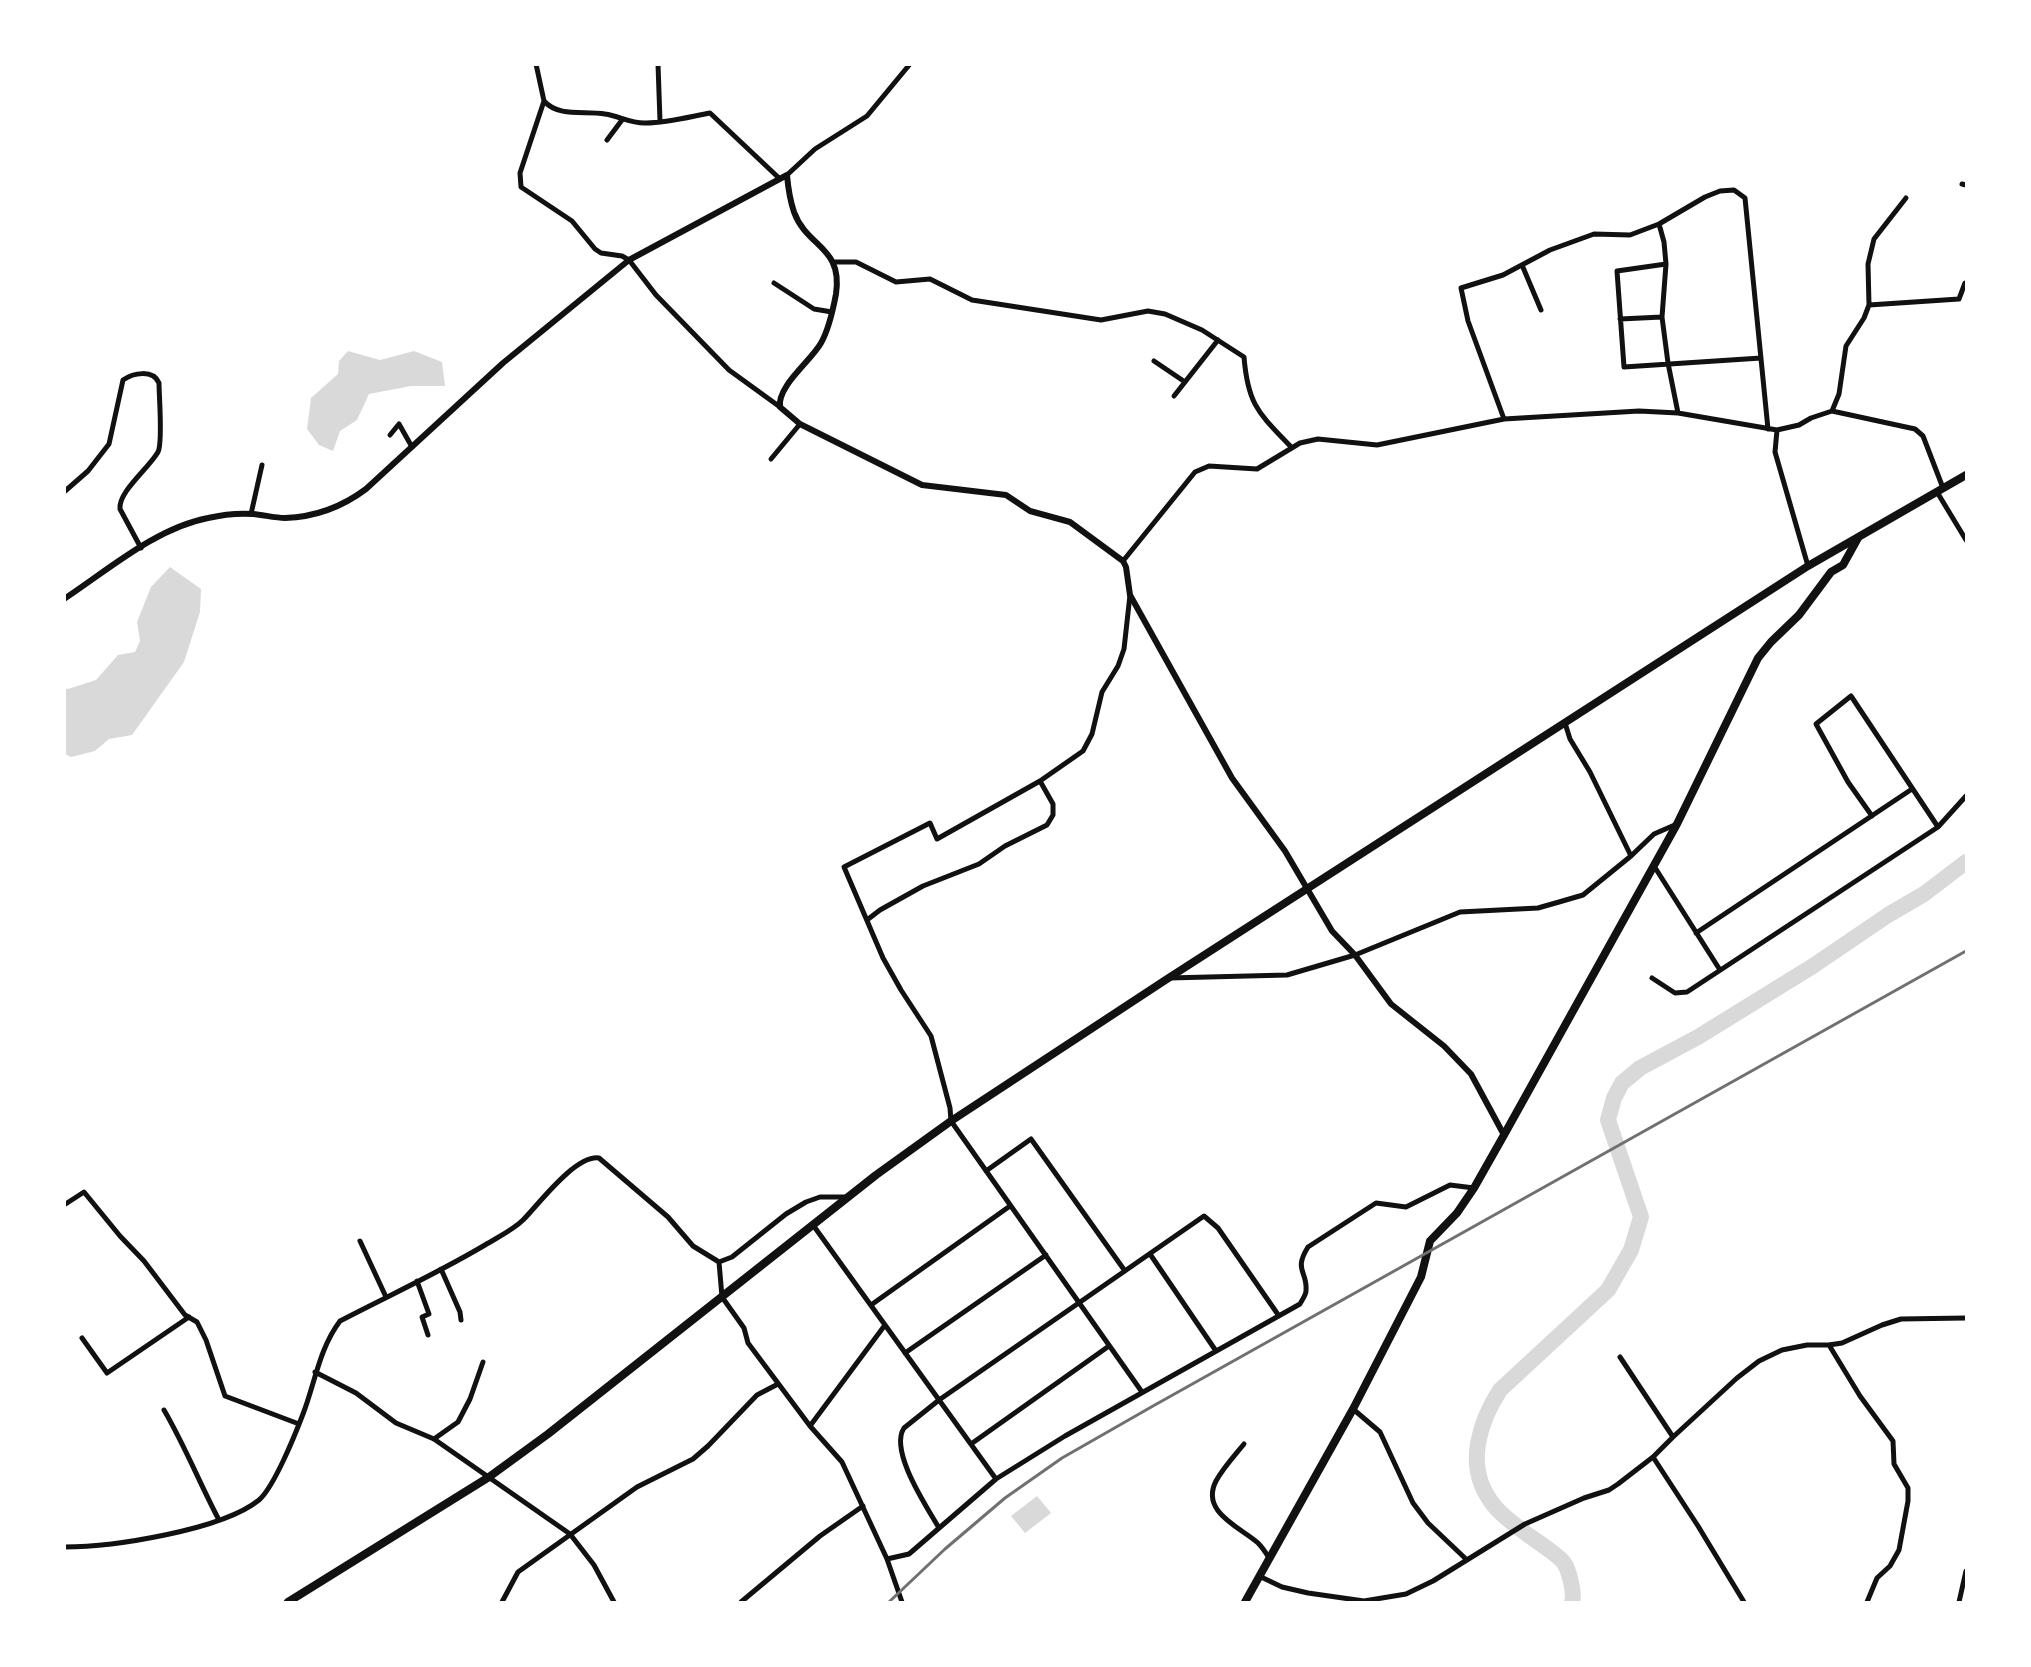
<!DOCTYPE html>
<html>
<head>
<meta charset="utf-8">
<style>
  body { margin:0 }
  #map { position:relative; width:2031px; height:1667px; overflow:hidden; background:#fff; font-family:Signika,sans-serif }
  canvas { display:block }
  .frame { position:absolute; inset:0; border:66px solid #fff; pointer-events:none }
</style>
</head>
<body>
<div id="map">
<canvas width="2031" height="1667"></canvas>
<div class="frame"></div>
</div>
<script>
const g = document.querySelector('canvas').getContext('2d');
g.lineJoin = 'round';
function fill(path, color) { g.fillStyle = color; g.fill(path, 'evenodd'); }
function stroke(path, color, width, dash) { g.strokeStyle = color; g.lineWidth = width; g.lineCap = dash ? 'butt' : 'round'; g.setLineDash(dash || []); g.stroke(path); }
fill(new Path2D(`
  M 348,351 L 380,360 L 414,351 L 442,362 L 445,386 L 411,386 L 369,394 L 357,420 L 340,431 L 333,451 L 319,445 L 307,429 L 311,398 L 338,374 L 339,361 Z
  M 170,567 L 201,589 L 200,612 L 184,662 L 132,735 L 109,739 L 95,751 L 71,757 L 65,754 L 65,688 L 68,689 L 96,680 L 118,655 L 135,652 L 140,641 L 137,622 L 151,587 Z
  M 1037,1496 L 1051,1513 L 1025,1533 L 1011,1516 Z`), '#d9d9d9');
stroke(new Path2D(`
  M 1572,1602 C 1575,1594 1569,1570 1564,1563 C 1559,1555 1533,1539 1524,1532 C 1511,1522 1496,1511 1488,1497 C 1466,1463 1480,1421 1500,1390 L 1608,1290 L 1631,1250 L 1641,1217 L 1608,1120 L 1614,1098 L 1622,1083 L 1640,1068 L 1698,1037 L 1813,966 L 1888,915 L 1924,894 L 1966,862`), '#d9d9d9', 16);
stroke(new Path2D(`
  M 536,64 L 544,101 L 520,173 L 521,187 L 572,221 L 595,249 L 601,253 L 622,256 L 629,260 L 656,295 L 729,370 L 780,407
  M 658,64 L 660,121
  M 544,101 C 559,118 586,110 605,114 C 619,116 632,124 646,123 C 667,123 689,117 710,113 L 780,179
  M 607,140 L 622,120
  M 787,175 L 815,149 L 867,116 L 910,64
  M 1962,184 L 1966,185
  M 1659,224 L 1664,242 L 1666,264 L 1662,317 L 1668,363 L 1678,413
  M 834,262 L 856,262 L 896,282 L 930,279 L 972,300 L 1101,320 L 1148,311 L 1165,314 L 1202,330 L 1244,357 C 1248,406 1259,413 1292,448
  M 1666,264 L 1617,271 L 1624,367 L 1761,358
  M 1522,265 L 1541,310
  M 774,283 L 814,309 L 832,312
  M 1869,305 L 1959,299 L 1965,283 L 1966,283
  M 1620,319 L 1662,317
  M 1154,361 L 1185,382
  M 1174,396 L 1218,340
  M 1832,411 L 1839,394 L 1846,346 L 1864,318 L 1869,305 L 1868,264 L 1874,239 L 1906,198
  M 1504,419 L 1468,321 L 1461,288 L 1503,275 L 1550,250 L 1594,234 L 1630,235 L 1659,224 L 1705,197 L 1720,191 L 1734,190 L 1745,198 L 1768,429
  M 1777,430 L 1775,452 L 1808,566
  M 390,435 L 399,424 L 412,447
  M 771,459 L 800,424
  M 64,492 L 88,471 L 109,444 L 123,380 C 133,373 153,369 159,383 C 159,397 163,442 158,452 C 149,468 118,492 120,509 L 141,548
  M 1937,492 L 1966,540
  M 251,514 L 262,465
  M 1123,561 L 1195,472 L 1209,466 L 1257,469 L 1300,443 L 1318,439 L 1377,445 L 1504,419 L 1639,411 L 1678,413 L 1777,430 L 1799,425 L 1811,418 L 1832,411 L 1915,429 L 1923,436 L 1943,488
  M 1130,595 L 1124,649 L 1118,666 L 1102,692 L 1092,734 L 1083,751 L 1040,781 L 937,839 L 930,823 L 844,867 L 883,958 L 901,990 L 931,1036 L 950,1108 L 951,1121 L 1142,1392
  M 1565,723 L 1570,739 L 1590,772 L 1631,856
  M 1872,816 L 1848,782 L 1816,724 L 1851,696 L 1938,827
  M 1654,866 L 1720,970
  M 867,920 L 880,910 L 923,886 L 979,864 L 1005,846 L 1047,825 L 1053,815 L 1053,804 L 1040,781
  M 1696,933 L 1912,789
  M 1169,978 L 1287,975 L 1355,955 L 1460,912 L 1538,908 L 1559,902 L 1583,895 L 1631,856 L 1654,834 L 1677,824
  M 1652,978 L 1675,993 L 1687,992 L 1938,827 L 1966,796
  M 986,1171 L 1031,1139 L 1125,1271
  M 64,1205 L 84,1192 L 120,1236 L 144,1261 L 185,1315 L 197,1322 L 206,1340 L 225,1396 L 299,1424
  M 813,1225 L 996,1479
  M 360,1241 L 386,1297
  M 1150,1254 L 1216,1351
  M 719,1262 L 732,1257 L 786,1214 L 806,1202 L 820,1197 L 847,1197
  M 441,1269 L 460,1312 L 461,1320
  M 417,1281 L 429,1314 L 422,1317 L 428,1335
  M 871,1305 L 1010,1206
  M 82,1338 L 107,1373 L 189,1317
  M 1829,1345 L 1860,1396 L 1893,1441 L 1894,1464 L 1908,1488 L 1908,1501 L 1899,1550 L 1890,1566 L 1877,1578 L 1867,1602
  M 905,1353 L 1046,1255
  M 1620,1357 L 1673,1437
  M 315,1372 L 356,1393 L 396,1423 L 434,1439 L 570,1534 L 594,1565 L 614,1602
  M 1353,1409 L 1380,1432 L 1413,1503 L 1428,1523 L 1467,1560
  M 164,1410 C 185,1446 200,1484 219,1520
  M 810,1426 L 885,1325
  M 434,1439 L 458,1422 L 470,1399 L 483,1362
  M 971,1444 L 1109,1346
  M 1244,1444 C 1235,1455 1223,1468 1216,1481 C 1200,1512 1240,1527 1258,1543 C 1262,1547 1266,1553 1269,1558
  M 1653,1457 L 1698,1526 L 1744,1602
  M 939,1528 C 927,1507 889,1451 904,1428 L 939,1400 L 1204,1216 L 1218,1228 L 1279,1316
  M 64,1547 C 113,1547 222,1530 259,1500 C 274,1487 295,1435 303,1414 C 315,1383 319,1349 340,1321 C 388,1296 438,1273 485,1245 C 498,1237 513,1230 523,1220 C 539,1204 575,1155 599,1158 L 668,1217 L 693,1246 L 719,1262 L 722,1297 L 744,1328 L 748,1343 L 810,1426 L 842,1462 L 887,1559 L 902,1602
  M 887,1559 L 909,1554 L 996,1479 L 1065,1436 L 1300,1304 C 1302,1300 1306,1295 1306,1291 C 1308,1271 1293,1271 1308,1247 L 1376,1203 L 1406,1207 L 1450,1185 L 1474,1188
  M 1259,1576 L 1282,1587 L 1308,1593 L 1364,1601 L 1406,1594 L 1433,1581 L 1525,1524 L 1584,1498 L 1609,1490 L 1618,1484 L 1653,1457 L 1673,1437 L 1737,1378 L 1759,1361 L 1782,1350 L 1807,1345 L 1829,1345 L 1842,1343 L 1882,1325 L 1901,1319 L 1966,1318
  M 502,1602 L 518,1572 L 637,1487 L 693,1459 L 708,1446 L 757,1395 L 778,1384
  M 741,1602 L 820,1536 L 863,1506
  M 1959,1602 L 1966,1571`), '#111', 5);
stroke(new Path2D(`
  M 64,599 C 108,570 156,528 208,518 C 221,515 239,513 253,514 C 264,515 275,518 285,518 C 315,517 342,507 366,489 L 503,363 L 629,260 L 787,175 C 788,187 790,200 794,212 C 807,248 843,246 836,294 C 833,310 829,329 821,343 C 811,361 777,386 780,407 L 800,424 L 922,485 L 1006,495 L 1030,511 L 1070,522 L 1123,561 L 1126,567 L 1130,595 L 1232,778 L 1285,851 L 1332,931 L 1355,955 L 1391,1004 L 1444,1046 L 1471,1074 L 1504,1135`), '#111', 6);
stroke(new Path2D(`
  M 1245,1602 L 1353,1409 L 1421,1277 L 1430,1241 L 1457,1213 L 1474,1188 L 1504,1135 L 1677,824 L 1758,658 L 1771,642 L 1799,615 L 1831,572 L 1843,565 L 1858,538`), '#111', 8);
stroke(new Path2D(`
  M 288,1602 L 489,1477 L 548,1434 L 876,1175 L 951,1121 L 1167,979 L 1808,566 L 1966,475`), '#111', 8);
stroke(new Path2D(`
  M 889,1602 L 945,1549 L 1005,1498 L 1062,1458 L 1153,1406 L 1966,951`), '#707070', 3);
</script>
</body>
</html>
